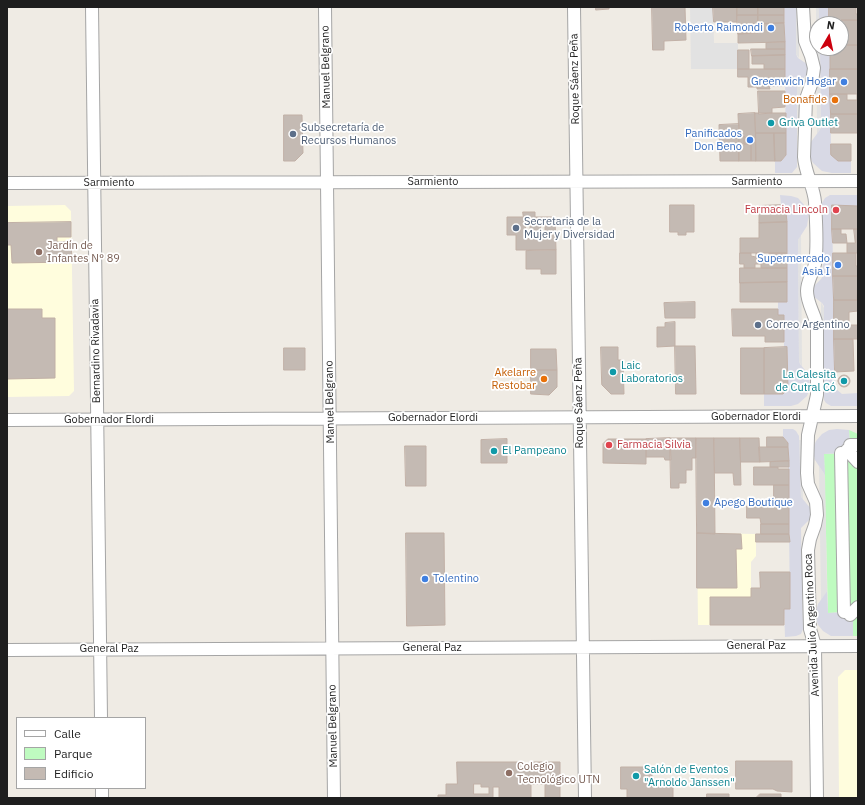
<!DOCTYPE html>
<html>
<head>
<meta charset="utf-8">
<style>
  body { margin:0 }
  #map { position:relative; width:865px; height:805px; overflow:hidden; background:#efebe4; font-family:"IBM Plex Sans",sans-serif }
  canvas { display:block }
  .frame { position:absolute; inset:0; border:8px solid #1e1e1e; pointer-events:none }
  .legend { position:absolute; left:16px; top:717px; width:130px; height:72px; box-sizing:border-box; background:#fff; border:1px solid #a5a5a5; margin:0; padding:5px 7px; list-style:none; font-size:12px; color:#1e1e1e }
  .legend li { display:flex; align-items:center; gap:8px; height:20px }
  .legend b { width:20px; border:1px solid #a5a5a5 }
  .north { position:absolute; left:809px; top:16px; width:40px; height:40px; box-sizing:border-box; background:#fff; border:1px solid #a5a5a5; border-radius:50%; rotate:9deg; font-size:11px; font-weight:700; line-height:16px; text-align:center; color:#1e1e1e }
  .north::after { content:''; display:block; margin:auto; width:14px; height:18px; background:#cc000e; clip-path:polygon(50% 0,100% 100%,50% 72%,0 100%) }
</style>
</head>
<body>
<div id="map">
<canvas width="865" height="805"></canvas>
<div class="frame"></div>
<ul class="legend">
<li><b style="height:5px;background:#fff"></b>Calle</li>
<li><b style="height:11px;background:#bffbc0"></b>Parque</li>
<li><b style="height:11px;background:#c4bab3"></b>Edificio</li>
</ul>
<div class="north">N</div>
</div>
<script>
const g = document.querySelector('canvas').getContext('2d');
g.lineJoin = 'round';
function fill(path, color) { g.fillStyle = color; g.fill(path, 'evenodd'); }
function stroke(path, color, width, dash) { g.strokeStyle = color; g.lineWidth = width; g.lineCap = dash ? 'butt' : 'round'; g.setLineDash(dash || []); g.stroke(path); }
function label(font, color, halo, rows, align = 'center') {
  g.font = font + ' "IBM Plex Sans",sans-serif'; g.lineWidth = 3.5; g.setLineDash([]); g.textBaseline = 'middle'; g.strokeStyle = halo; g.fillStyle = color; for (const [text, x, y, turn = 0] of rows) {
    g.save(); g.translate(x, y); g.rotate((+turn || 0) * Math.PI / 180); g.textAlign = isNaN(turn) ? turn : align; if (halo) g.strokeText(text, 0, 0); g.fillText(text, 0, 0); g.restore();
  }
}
fill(new Path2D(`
  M 65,205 L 71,211 L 74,391 L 69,396 L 7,397 L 7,206 Z
  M 697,533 L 756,534 L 756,556 L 751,562 L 751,597 L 710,597 L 710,625 L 698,625 Z
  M 845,670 L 858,670 L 858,798 L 839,798 L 838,677 Z`), '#fffddd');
fill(new Path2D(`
  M 849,430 L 858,434 L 858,636 L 853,636 L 853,618 L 846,612 L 828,613 L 824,454 L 843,453 L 850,447 Z`), '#bffbc0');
fill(new Path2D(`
  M 690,7 L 713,7 L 714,43 L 738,43 L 738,69 L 691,69 Z
  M 796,7 L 799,7 L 799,58 L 796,54 Z
  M 816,7 L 818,7 L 819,11 L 819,24 L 817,24 L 817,48 L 820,48 L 821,128 L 817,134 Z
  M 800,81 L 801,158 L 798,158 L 797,87 Z
  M 801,234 L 802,367 L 799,361 L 798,240 Z
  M 821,302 L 824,308 L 824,389 L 821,389 Z
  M 799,440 L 802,440 L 803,501 L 801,497 Z
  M 819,466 L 825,475 L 827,591 L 821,600 Z`), '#e2e2e2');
fill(new Path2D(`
  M 784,7 L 796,7 L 796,54 L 798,58 L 807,64 L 809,69 L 807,75 L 799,82 L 797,86 L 797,167 L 792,173 L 775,173 L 775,161 L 781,161 L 786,155 Z
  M 818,7 L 829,7 L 829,24 L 819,24 L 819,11 Z
  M 820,48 L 830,48 L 831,155 L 851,161 L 851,173 L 832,173 L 822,171 L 813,163 L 810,157 L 809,147 L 811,142 L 819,131 L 821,128 Z
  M 780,195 L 791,196 L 798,198 L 806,207 L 809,213 L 807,226 L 798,240 L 799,361 L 800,364 L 809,375 L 810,387 L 807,396 L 798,404 L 791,406 L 764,406 L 764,394 L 788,389 L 787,348 L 784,348 L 784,316 L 778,315 L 778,302 L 787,302 L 786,212 L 781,205 Z
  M 830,195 L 858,195 L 858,206 L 832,206 L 835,388 L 842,394 L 858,393 L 858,406 L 831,406 L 826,403 L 824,400 L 824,306 L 822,303 L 813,296 L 812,288 L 821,279 L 823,276 L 822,203 L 825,198 Z
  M 783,429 L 793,429 L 796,431 L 799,436 L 801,497 L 812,510 L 810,519 L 801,528 L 803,629 L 801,634 L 796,636 L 785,637 L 784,609 L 790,609 L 788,443 L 783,437 Z
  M 837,429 L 849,430 L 850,447 L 843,453 L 824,454 L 825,475 L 815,460 L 813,453 L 814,446 L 816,441 L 822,434 L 829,430 Z
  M 827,591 L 828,613 L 846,612 L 853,618 L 853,636 L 831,636 L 823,631 L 818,625 L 816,618 L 816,611 L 818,604 Z`), '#d8d9e5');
const building = new Path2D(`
  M 596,7 L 609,7 L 609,9 L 596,10 Z
  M 652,7 L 685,7 L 686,40 L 664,41 L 664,50 L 653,50 Z
  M 713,7 L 737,7 L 737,22 L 714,22 Z
  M 737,7 L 758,7 L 758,15 L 737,15 Z
  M 758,7 L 784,7 L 784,15 L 758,15 Z
  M 829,7 L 856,7 L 856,14 L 858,14 L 858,20 L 829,20 Z
  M 737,15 L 758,15 L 758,24 L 751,24 L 751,33 L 738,34 Z
  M 758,15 L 784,15 L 784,23 L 758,24 Z
  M 829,20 L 858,20 L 858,45 L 841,45 L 841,24 L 829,24 Z
  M 784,23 L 785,42 L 738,43 L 738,34 L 758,33 L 758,24 Z
  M 785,42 L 785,49 L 766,49 L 766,43 Z
  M 841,45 L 858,45 L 858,69 L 830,69 L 830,48 L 841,48 Z
  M 751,49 L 785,49 L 785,55 L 752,56 Z
  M 738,50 L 749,50 L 749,69 L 738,69 Z
  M 785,55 L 785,69 L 764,69 L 764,64 L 752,64 L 752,56 Z
  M 738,69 L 785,69 L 785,86 L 769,86 L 770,89 L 757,89 L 757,87 L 748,87 L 748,77 L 738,77 Z
  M 830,69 L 858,69 L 858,94 L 830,94 Z
  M 758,91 L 785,91 L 785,107 L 772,108 L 772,113 L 759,114 Z
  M 830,94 L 847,94 L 847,100 L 857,100 L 857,94 L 858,94 L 858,114 L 831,114 Z
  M 755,113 L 786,113 L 786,133 L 756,133 Z
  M 755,113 L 756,161 L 751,161 L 751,144 L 744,144 L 744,136 L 739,136 L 738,114 Z
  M 831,114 L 858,114 L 858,133 L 831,133 Z
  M 284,115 L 302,115 L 303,153 L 295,161 L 284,161 Z
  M 739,124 L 739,161 L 720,161 L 719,125 Z
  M 756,133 L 774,133 L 775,161 L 756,161 Z
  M 774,133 L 786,133 L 786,155 L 781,161 L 775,161 Z
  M 739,136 L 744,136 L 744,144 L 751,144 L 751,161 L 739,161 Z
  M 831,144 L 851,144 L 851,161 L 838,161 L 831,155 Z
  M 670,205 L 694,205 L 694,232 L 686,232 L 686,235 L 678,235 L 678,232 L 670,232 Z
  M 781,205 L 786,212 L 787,222 L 759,223 L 759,206 Z
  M 832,205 L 858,206 L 858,229 L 832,229 Z
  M 523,212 L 535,212 L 535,217 L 555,217 L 556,250 L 516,250 L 516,235 L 507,235 L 507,217 L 523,217 ZM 526,221 L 530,221 L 530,234 L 526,234 ZM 541,221 L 545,221 L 545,234 L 541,234 Z
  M 71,222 L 71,237 L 57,237 L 57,242 L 71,241 L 72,262 L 12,263 L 11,245 L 7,245 L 7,223 Z
  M 787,222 L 787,253 L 740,253 L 740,238 L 759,238 L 759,223 Z
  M 832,229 L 841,229 L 841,234 L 846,234 L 847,243 L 833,243 Z
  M 854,229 L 858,229 L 858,253 L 847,253 L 847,243 L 855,243 Z
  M 556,250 L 556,274 L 541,274 L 541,269 L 526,269 L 526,251 Z
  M 740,253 L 751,253 L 751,256 L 756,257 L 756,253 L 763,253 L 763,259 L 769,259 L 769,253 L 787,253 L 787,268 L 761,268 L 761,264 L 755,264 L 755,268 L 744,268 L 744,264 L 740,264 Z
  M 833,253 L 856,253 L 856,266 L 858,266 L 858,276 L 833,276 Z
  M 740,268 L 787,268 L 787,282 L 740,283 Z
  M 833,276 L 858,276 L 857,300 L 834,300 Z
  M 787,282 L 787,302 L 740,302 L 740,283 Z
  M 834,300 L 858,300 L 858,311 L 849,312 L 849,325 L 834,325 Z
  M 695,302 L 695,318 L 665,318 L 664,303 Z
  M 7,309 L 42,309 L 42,318 L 55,318 L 55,378 L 7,379 Z
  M 732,309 L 778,309 L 778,315 L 784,315 L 784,342 L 765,342 L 765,336 L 733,336 Z
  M 675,322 L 675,346 L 657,347 L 657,327 L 665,327 L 665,323 Z
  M 834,325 L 858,325 L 858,339 L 834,339 Z
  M 834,339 L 853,339 L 854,371 L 835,372 Z
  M 675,346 L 695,346 L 696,394 L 676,394 Z
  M 601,347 L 618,347 L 618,360 L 623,360 L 624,394 L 611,394 L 602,385 Z
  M 787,347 L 788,389 L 783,394 L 764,394 L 764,348 Z
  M 284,348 L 305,348 L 305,370 L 284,370 Z
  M 741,348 L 764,348 L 764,394 L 741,394 Z
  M 531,349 L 556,349 L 557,370 L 531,370 Z
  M 531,370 L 557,370 L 557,387 L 549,395 L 531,394 Z
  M838 381a6 6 0 1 1 12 0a6 6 0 1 1-12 0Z
  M 767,437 L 783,437 L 788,443 L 788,447 L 767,447 Z
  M 670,438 L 671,460 L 665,460 L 664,457 L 646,457 L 646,439 Z
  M 670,438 L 696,438 L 696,458 L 692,458 L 692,470 L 686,470 L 686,483 L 679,483 L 679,488 L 671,488 Z
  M 696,438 L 714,438 L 715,534 L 697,533 Z
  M 714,438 L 740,438 L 741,485 L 734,485 L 733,473 L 715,473 Z
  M 740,438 L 759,438 L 760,462 L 741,462 Z
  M 507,439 L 507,463 L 481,463 L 481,440 Z
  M 608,439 L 646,439 L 646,464 L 603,463 L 603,444 Z
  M 405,446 L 426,446 L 426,486 L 406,486 Z
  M 759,447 L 788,447 L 789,461 L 760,462 Z
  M 789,461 L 789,467 L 770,467 L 770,462 Z
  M 754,467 L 778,467 L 778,469 L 789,469 L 789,485 L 754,485 Z
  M 774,485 L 789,485 L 789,506 L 774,506 Z
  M 747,506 L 789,506 L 789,524 L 761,524 L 760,518 L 747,518 Z
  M 761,524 L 789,524 L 789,534 L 761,534 Z
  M 406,533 L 444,533 L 445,625 L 407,626 Z
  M 697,533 L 741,534 L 742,549 L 736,549 L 737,588 L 697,588 Z
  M 756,534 L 789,534 L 790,542 L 756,542 Z
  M 760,572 L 790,572 L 790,609 L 784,609 L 784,625 L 710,625 L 710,597 L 751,597 L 751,588 L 760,588 Z
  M 736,761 L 792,761 L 792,792 L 777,791 L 773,789 L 736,789 Z
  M 457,762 L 520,762 L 520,767 L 532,767 L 532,762 L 560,762 L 560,798 L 545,798 L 545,784 L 531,784 L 531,798 L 499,798 L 499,787 L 493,787 L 493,798 L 438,798 L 438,795 L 446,795 L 446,784 L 457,784 ZM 474,784 L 481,784 L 481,787 L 489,787 L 489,794 L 474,794 Z
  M 621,767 L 652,767 L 652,785 L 673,785 L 673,798 L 627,798 L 627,789 L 621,789 Z
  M 707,794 L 729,794 L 729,798 L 707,798 Z
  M 760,794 L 781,794 L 781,798 L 756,798 Z`);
fill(building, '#c4bab3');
stroke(building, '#c1b0a6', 1);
const minor = new Path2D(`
  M 92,7 L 101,718
  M 325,7 L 334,798
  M 574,7 L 585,798
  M 803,7 L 805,41 L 811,56 L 814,68 L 812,82 L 806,99 L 804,157 C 805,173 814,187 815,202 C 816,220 818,247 815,264 C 813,273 807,281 807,291 C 807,304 815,314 817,326 L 817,395 L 808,435 L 807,473 L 808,484 L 816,502 L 817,515 L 815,525 L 810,539 L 808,550 L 810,629 L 815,646 L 817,798
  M 7,183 L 858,181
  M 7,420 L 858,416
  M 850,445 L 858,445
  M 847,450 L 858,462
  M 841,453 L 844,612
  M 850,615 L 858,607
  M 7,650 L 858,646
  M 102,788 L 102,798`);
stroke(minor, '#a5a5a5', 14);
stroke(minor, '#fff', 12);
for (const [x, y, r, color] of [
  [771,28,4,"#3f7fe0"],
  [844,82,4,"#3f7fe0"],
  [835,100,4,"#e8710a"],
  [771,123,4,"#0f9aa8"],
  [293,134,4,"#5c6f8a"],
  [750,140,4,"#3f7fe0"],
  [836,210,4,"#e0444e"],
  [516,228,4,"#5c6f8a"],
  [39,252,4,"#8d6e63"],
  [838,265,4,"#3f7fe0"],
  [758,325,4,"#5c6f8a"],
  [613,372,4,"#0f9aa8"],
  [544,379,4,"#e8710a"],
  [844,381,4,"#0f9aa8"],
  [609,445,4,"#e0444e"],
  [494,451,4,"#0f9aa8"],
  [706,503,4,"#3f7fe0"],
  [425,579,4,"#3f7fe0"],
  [509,773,4,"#8d6e63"],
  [636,776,4,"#0f9aa8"]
]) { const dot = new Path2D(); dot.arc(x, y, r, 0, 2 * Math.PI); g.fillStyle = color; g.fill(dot); stroke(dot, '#fff', 1.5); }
label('11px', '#366cbe', '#fff', [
  ["Roberto Raimondi",763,28],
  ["Greenwich Hogar",836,82],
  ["Panificados",742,134],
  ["Don Beno",742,147],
  ["Supermercado",830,259],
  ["Asia I",830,272],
  ["Apego Boutique",714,503,"left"],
  ["Tolentino",433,579,"left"]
], 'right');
label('11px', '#1e1e1e', '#fff', [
  ["Manuel Belgrano",326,67,-91],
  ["Roque Sáenz Peña",575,79,-91],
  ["Sarmiento",433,182],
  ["Sarmiento",757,182],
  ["Sarmiento",109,183],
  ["Bernardino Rivadavia",96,351,-91],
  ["Manuel Belgrano",330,402,-91],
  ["Roque Sáenz Peña",579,403,-91],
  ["Gobernador Elordi",756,417],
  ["Gobernador Elordi",433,418],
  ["Gobernador Elordi",109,420],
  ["Avenida Julio Argentino Roca",812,625,-93],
  ["General Paz",756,646],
  ["General Paz",432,648],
  ["General Paz",109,649],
  ["Manuel Belgrano",333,726,-91]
]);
label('11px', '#c56008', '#fff', [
  ["Bonafide",827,100],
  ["Akelarre",536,373],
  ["Restobar",536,386]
], 'right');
label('11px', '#0d838f', '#fff', [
  ["Griva Outlet",779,123],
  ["Laic",621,366],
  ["Laboratorios",621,379],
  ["La Calesita",836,375,"right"],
  ["de Cutral Có",836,388,"right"],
  ["El Pampeano",502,451],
  ["Salón de Eventos",644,770],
  ["\"Arnoldo Janssen\"",644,783]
], 'left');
label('11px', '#4e5e75', '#fff', [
  ["Subsecretaría de",301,128],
  ["Recursos Humanos",301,141],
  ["Secretaria de la",524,222],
  ["Mujer y Diversidad",524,235],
  ["Correo Argentino",766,325]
], 'left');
label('11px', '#be3a42', '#fff', [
  ["Farmacia Lincoln",828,210],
  ["Farmacia Silvia",617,445,"left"]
], 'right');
label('11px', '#785e54', '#fff', [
  ["Jardín de",47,246],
  ["Infantes N° 89",47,259],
  ["Colegio",517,767],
  ["Tecnológico UTN",517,780]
], 'left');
</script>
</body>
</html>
